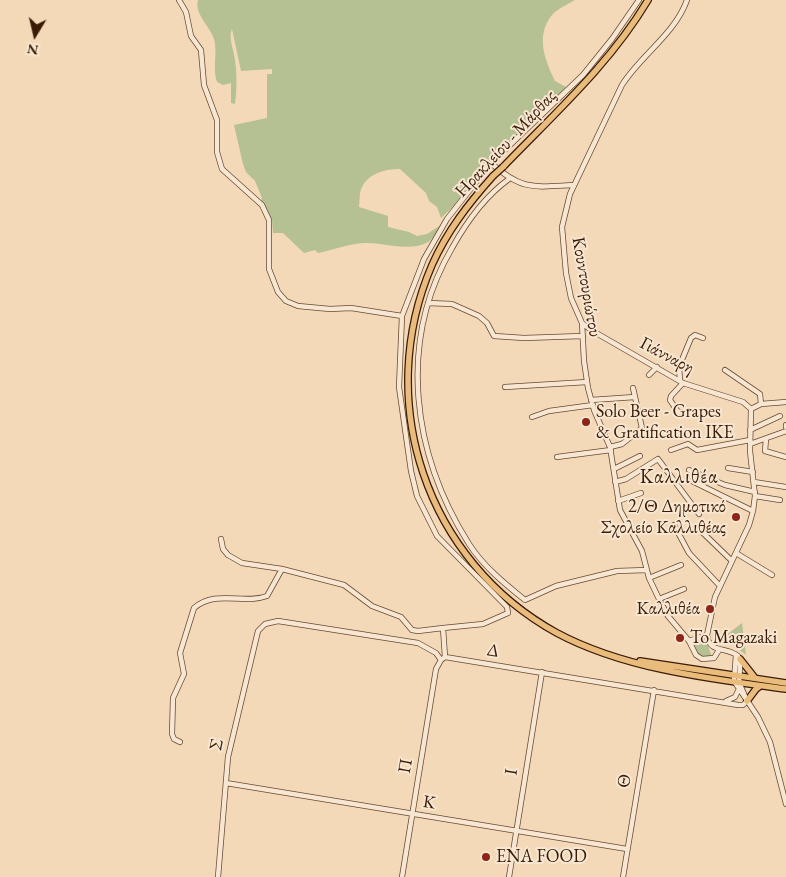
<!DOCTYPE html>
<html>
<head>
<meta charset="utf-8">
<style>
  body { margin:0 }
  #map { position:relative; width:786px; height:877px; overflow:hidden; background:#f3d9b8; font-family:"EB Garamond",serif }
  canvas { display:block }
  .north { position:absolute; left:10px; top:10px; width:50px; height:50px; -webkit-text-stroke:4px #f7e6d1; paint-order:stroke; rotate:189deg; font-size:14px; font-weight:700; line-height:20px; text-align:center; color:#3a1b06 }
  .north::after { content:''; display:block; margin:auto; width:18px; height:22px; background:#3a1b06; clip-path:polygon(50% 0,100% 100%,50% 72%,0 100%) }
</style>
</head>
<body>
<div id="map">
<canvas width="786" height="877"></canvas>
<div class="north">N</div>
</div>
<script>
const g = document.querySelector('canvas').getContext('2d');
g.lineJoin = 'round';
function fill(path, color) { g.fillStyle = color; g.fill(path, 'evenodd'); }
function stroke(path, color, width, dash) { g.strokeStyle = color; g.lineWidth = width; g.lineCap = dash ? 'butt' : 'round'; g.setLineDash(dash || []); g.stroke(path); }
function label(font, color, halo, rows, align = 'center') {
  g.font = font + ' "EB Garamond",serif'; g.lineWidth = 4; g.setLineDash([]); g.textBaseline = 'middle'; g.strokeStyle = halo; g.fillStyle = color; for (const [text, x, y, turn = 0] of rows) {
    g.save(); g.translate(x, y); g.rotate((+turn || 0) * Math.PI / 180); g.textAlign = isNaN(turn) ? turn : align; if (halo) g.strokeText(text, 0, 0); g.fillText(text, 0, 0); g.restore();
  }
}
fill(new Path2D(`
  M 198,0 L 575,0 C 568,4 557,9 552,15 C 535,36 545,60 555,81 L 566,87 L 483,165 L 455,205 L 441,218 L 437,207 L 429,201 L 426,193 L 400,169 C 386,169 369,173 362,187 C 359,192 360,201 359,207 L 388,216 L 388,227 L 409,232 L 417,236 L 427,234 L 441,225 C 437,232 433,240 426,243 C 409,252 383,242 364,243 C 348,244 333,250 318,253 L 315,250 L 304,253 L 283,233 L 273,233 L 272,220 L 261,201 L 262,198 L 255,181 L 246,172 L 243,164 L 234,125 L 267,118 L 267,74 L 272,74 L 272,69 L 241,71 L 232,29 C 228,38 234,50 235,60 C 237,74 237,89 235,104 L 231,103 L 231,83 L 223,85 L 217,82 C 212,68 218,53 214,39 C 210,26 194,14 198,0 Z
  M 742,623 L 746,655 L 726,639 L 725,636 Z
  M 705,638 L 712,657 L 704,660 L 695,653 L 692,644 Z`), '#b5c093');
const minor = new Path2D(`
  M 179,0 L 186,12 L 191,36 L 201,50 L 204,85 L 217,120 L 217,152 L 222,169 L 262,205 L 269,220 L 269,269 L 278,292 L 286,301 L 298,306 L 330,309 L 351,308 L 402,316
  M 687,0 C 675,34 641,55 622,85 L 570,194 L 562,227 L 566,273 L 571,298 L 582,323 L 584,361 L 588,388 L 594,410 L 610,447 L 620,510 L 642,551 L 649,578 L 659,599 L 668,616 L 689,641 L 696,655 L 702,659 L 714,658 L 719,650
  M 491,163 C 522,191 534,187 574,185
  M 509,179 C 484,197 467,221 452,248 C 397,342 412,454 469,544 C 483,566 505,584 525,600 L 556,586 L 617,571 L 647,570
  M 428,303 L 452,304 L 479,316 L 487,323 L 494,336 L 524,338 L 583,336
  M 582,323 L 591,330 L 683,383 L 743,402 L 751,409 L 750,451 L 755,496 L 753,511 L 749,525 L 715,597 L 707,635 C 709,654 726,646 738,656 L 740,666 L 739,682 L 747,701
  M 725,370 L 760,394 L 761,404
  M 649,375 L 657,367
  M 680,380 L 679,367 L 691,338 L 695,335 L 703,338
  M 683,383 L 671,396 L 670,400 L 678,412 L 700,413
  M 505,387 L 587,382
  M 591,400 L 635,397
  M 751,409 L 761,404 L 786,402
  M 532,417 L 549,411 L 593,405
  M 786,425 L 786,427
  M 750,430 L 780,416
  M 766,439 L 765,451 L 786,457
  M 750,444 L 786,431
  M 610,447 L 622,444 L 642,428 L 633,388
  M 671,450 L 688,444 L 697,450 L 750,440
  M 557,457 L 611,450
  M 728,468 L 753,472
  M 614,469 L 640,456
  M 689,470 L 725,485 L 755,492
  M 692,481 L 753,511
  M 615,482 L 626,479 L 658,459 L 699,514
  M 754,482 L 786,487
  M 755,496 L 780,500
  M 618,501 L 641,493
  M 674,525 L 689,553 L 720,586
  M 702,532 L 732,561
  M 221,539 L 223,549 L 228,555 L 242,563 L 282,569 L 344,585 L 372,606 L 401,617 L 412,630 L 418,631 L 443,628 L 445,657
  M 736,553 L 772,575
  M 649,578 L 681,565
  M 659,599 L 684,589
  M 443,628 L 483,624 L 508,613 L 507,607 L 437,536 L 417,496 L 411,471 L 399,387 L 402,316 L 424,259 L 447,219 L 491,163 L 583,75 L 612,39 L 639,0
  M 689,641 L 707,635
  M 736,655 L 734,681 L 758,717 L 770,742 L 786,804
  M 726,701 L 735,697 L 739,689
  M 180,742 L 174,739 L 172,734 L 173,698 L 184,674 L 180,653 L 194,608 C 217,589 242,605 267,596 L 282,569
  M 226,783 L 627,849
  M 218,877 L 228,757 L 258,631 L 265,624 L 278,621 L 418,643 L 436,653 L 441,660 L 445,657 L 738,705 L 743,705 L 747,701
  M 402,877 L 436,669 L 441,660
  M 509,877 L 542,672
  M 623,877 L 654,690`);
const major = new Path2D(`
  M 503,167 C 554,114 610,64 648,0
  M 493,176 C 469,203 447,231 432,265 C 373,402 426,561 557,633 C 624,669 711,679 786,689
  M 740,659 L 755,678
  M 640,661 L 786,683
  M 747,701 L 756,689 L 760,686`);
stroke(minor, '#684a32', 6);
stroke(major, '#3a1b06', 8);
stroke(minor, '#f7e6d1', 4.5);
stroke(major, '#eabc7c', 5.5);
const majorBridge = new Path2D(`
  M 493,176 L 503,167`);
stroke(majorBridge, '#3a1b06', 8, []);
stroke(majorBridge, '#eabc7c', 5.5);
for (const [x, y, r, color] of [
  [586,422,5,"#8f2418"],
  [736,517,5,"#8f2418"],
  [710,609,5,"#8f2418"],
  [680,638,5,"#8f2418"],
  [486,857,5,"#8f2418"]
]) { const dot = new Path2D(); dot.arc(x, y, r, 0, 2 * Math.PI); g.fillStyle = color; g.fill(dot); stroke(dot, '#f7e6d1', 2); }
label('18px', '#3a1b06', '#f7e6d1', [
  ["Ηρακλείου - Μάρθας",506,144,-47],
  ["Κουντουριώτου",586,287,80],
  ["Γιάνναρη",667,356,28],
  ["Δ",493,651,9],
  ["Σ",217,745,-78],
  ["Π",406,766,-80],
  ["Ι",512,772,-81],
  ["Θ",625,781,-80],
  ["Κ",429,803,9]
]);
label('18px', '#3a1b06', '#f7e6d1', [
  ["Solo Beer - Grapes",596,412],
  ["& Gratification IKE",596,433],
  ["2/Θ Δημοτικό",726,507,"right"],
  ["Σχολείο Καλλιθέας",726,528,"right"],
  ["Καλλιθέα",700,609,"right"],
  ["To Magazaki",690,638],
  ["ENA FOOD",496,857]
], 'left');
g.letterSpacing = '1px';
label('20px', '#3a1b06', '#f7e6d1', [
  ["Καλλιθέα",679,478]
]);
g.letterSpacing = '0px';
</script>
</body>
</html>
